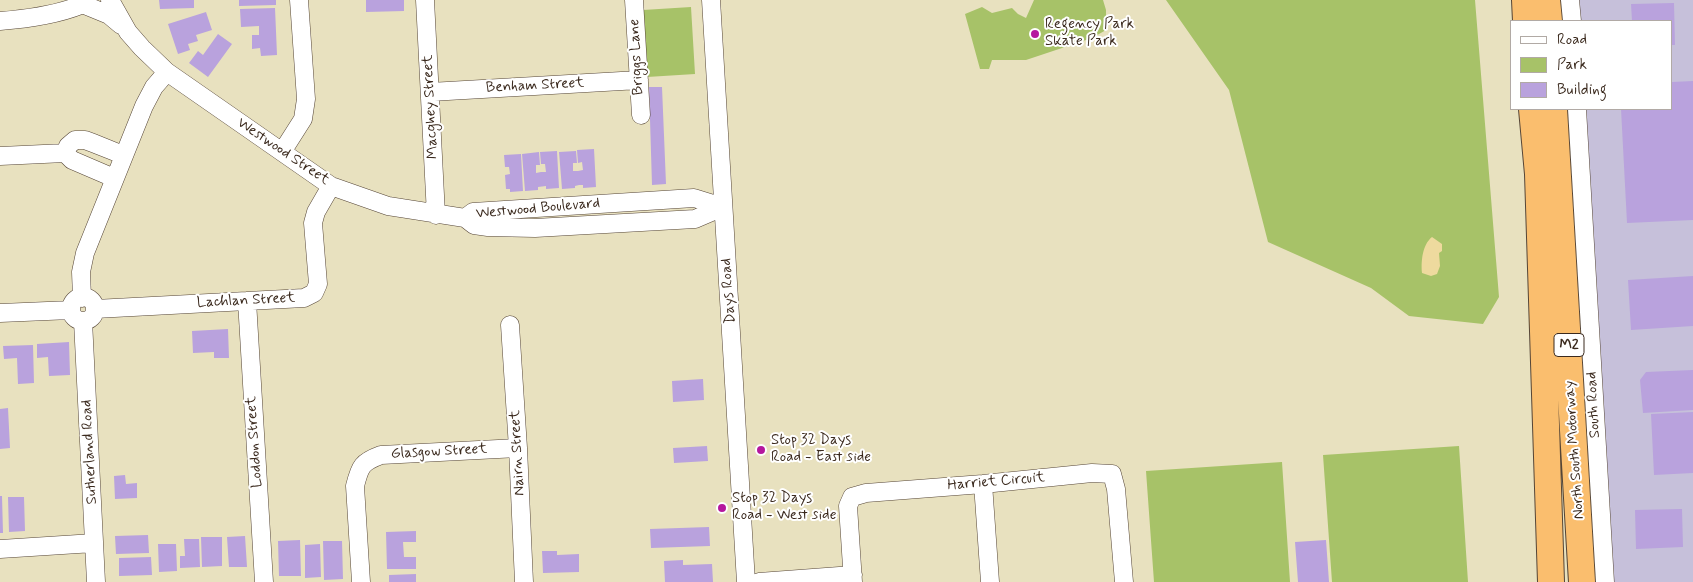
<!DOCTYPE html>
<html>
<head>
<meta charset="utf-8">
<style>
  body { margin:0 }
  #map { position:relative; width:1693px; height:582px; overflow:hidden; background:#e8e1bf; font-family:Mynerve,sans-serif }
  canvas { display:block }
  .legend { position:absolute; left:1510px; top:20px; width:162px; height:90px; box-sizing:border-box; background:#fff; border:1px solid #b1aaa5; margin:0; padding:6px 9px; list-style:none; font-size:15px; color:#3b2a1e }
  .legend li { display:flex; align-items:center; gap:10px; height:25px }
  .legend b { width:25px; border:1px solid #b1aaa5 }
</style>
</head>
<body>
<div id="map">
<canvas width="1693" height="582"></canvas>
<ul class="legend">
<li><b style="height:6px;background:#fff"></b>Road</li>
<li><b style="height:14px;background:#a7c268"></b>Park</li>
<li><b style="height:14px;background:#b9a2dd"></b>Building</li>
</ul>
</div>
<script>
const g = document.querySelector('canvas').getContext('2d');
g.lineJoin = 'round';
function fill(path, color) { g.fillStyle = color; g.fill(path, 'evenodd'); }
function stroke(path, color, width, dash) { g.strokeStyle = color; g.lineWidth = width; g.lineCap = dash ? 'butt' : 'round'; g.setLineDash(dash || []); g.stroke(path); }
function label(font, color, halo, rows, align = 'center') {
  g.font = font + ' Mynerve,sans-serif'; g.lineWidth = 4; g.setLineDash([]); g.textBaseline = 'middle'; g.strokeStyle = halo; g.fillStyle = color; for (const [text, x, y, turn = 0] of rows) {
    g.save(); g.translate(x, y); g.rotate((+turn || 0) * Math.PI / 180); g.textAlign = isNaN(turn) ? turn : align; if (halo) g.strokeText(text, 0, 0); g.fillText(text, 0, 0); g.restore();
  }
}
fill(new Path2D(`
  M 1579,0 L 1693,0 L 1693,582 L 1614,582 L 1585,109 L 1672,109 L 1672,21 L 1580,21 Z`), '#c6c0da');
fill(new Path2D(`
  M 1034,0 L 1103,0 L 1106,10 L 1106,30 L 1092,38 L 1026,60 L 992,60 L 989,69 L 980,69 L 965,14 L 982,7 L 992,13 L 1012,8 L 1018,14 L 1026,18 Z
  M 1166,0 L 1475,0 L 1499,297 L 1483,324 L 1409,316 L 1371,288 L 1268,242 L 1229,90 Z
  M 691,7 L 695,74 L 647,77 L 643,10 Z
  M 1459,446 L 1468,582 L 1332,582 L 1323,455 Z
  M 1282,462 L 1290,582 L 1154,582 L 1146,471 Z`), '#a7c268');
fill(new Path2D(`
  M 1432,237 L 1442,244 L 1442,251 L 1439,253 L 1440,266 L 1437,274 L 1431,276 L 1422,273 C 1421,262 1422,245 1432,237 Z`), '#eeda9e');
fill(new Path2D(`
  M 159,0 L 194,0 L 194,8 L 160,9 Z
  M 239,0 L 276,0 L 276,5 L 239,6 Z
  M 366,0 L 404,0 L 404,11 L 366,12 Z
  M 1674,3 L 1675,45 L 1672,45 L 1672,21 L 1632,21 L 1631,4 Z
  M 275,8 L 277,55 L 261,56 L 260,48 L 252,49 L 252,35 L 259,35 L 259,26 L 241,27 L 240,9 Z
  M 206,12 L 212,30 L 196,35 L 198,41 L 188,44 L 190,50 L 178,54 L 168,24 Z
  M 218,34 L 232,44 L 208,77 L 189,63 L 198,51 L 203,55 Z
  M 1693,81 L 1693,220 L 1627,223 L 1621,109 L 1672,109 L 1672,82 Z
  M 649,87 L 662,87 L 666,184 L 652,185 Z
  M 594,149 L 596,187 L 583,188 L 583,185 L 579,185 L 575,186 L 575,188 L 562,189 L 559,152 L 576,151 L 577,163 L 573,163 L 573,171 L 578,171 L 583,170 L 582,162 L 578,163 L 577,150 Z
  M 557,151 L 559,188 L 546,189 L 546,186 L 538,187 L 538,190 L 525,191 L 522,154 L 539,152 L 540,165 L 536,165 L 536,173 L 541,172 L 546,172 L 545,164 L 541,164 L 540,152 Z
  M 521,154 L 523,191 L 510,192 L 510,189 L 506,189 L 505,175 L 510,174 L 509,167 L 505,167 L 504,155 Z
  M 1693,276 L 1693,326 L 1631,330 L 1628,280 Z
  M 228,329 L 229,358 L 214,358 L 214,352 L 193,353 L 192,331 Z
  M 69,342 L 70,375 L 49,376 L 48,357 L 37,358 L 37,344 Z
  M 33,345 L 34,383 L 18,384 L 17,358 L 4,359 L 3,346 Z
  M 1693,370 L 1693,410 L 1643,413 L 1640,380 L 1646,372 Z
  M 703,379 L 704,400 L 673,402 L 672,381 Z
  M 8,408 L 10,448 L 0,449 L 0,409 Z
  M 1693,412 L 1693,473 L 1654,475 L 1651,414 Z
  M 707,446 L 708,461 L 674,463 L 673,448 Z
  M 125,475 L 126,484 L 137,483 L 137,498 L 115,499 L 114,476 Z
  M 0,496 L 2,496 L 3,533 L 0,533 Z
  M 8,497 L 24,497 L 25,531 L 9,532 Z
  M 1682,509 L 1683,547 L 1636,549 L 1635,510 Z
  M 709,527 L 710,546 L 651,548 L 650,529 Z
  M 416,531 L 416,542 L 403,542 L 404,557 L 416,557 L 416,569 L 387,569 L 386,532 Z
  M 148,535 L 149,553 L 116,554 L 115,536 Z
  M 245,536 L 247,567 L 229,567 L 227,537 Z
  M 201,537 L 222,537 L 222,566 L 202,567 Z
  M 184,539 L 199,539 L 200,567 L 180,568 L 180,556 L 185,556 Z
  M 300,540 L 301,576 L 279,576 L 278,541 Z
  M 1326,540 L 1329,582 L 1298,582 L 1295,542 Z
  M 323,541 L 342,541 L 343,579 L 324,580 Z
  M 158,544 L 176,544 L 177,571 L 159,572 Z
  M 320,544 L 321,577 L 305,578 L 305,545 Z
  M 542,551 L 557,551 L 557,555 L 579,554 L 579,572 L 543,573 Z
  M 151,557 L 152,575 L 119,576 L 119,558 Z
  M 683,560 L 683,565 L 712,564 L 713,582 L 665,582 L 664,561 Z
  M 416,574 L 416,582 L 389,582 L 389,575 Z`), '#b9a2dd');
const minor = new Path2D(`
  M 110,0 L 128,32 L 142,48 L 167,72 L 331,186 L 388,206 L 465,218
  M 425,0 L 436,215
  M 634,0 L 641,115
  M 711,0 L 746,582
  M 1570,0 L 1572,21
  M 87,6 L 109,15 L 121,25
  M 0,21 C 27,19 56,15 81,5
  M 430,92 L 639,80
  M 1577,109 L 1605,582
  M 282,152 L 303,119 L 306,99 L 299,0
  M 0,156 L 65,153
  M 114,178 L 72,160 L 65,153 L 68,146 L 75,140 L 85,140 L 93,143 L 123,155
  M 465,218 L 474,225 L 488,227 L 535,228 L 695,219 L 723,207
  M 465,218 L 473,212 L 694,198 L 723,207
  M71 309a12 12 0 1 1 24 0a12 12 0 1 1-24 0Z
  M 82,298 L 81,272 L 85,253 L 144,106 L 154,87 L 167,72
  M 247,301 L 264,582
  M 95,309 L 304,298 L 314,293 L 318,284 L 313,223 L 316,212 L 331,186
  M 0,313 L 71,310
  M 83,321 L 96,582
  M 510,325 L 518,448 L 524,582
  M 983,484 L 990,582
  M 0,549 L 94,543
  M 361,582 L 355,486 C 360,466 362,462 381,455 L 518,448
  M 759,582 L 853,575
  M 853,582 L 848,506 L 852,497 L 866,493 L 983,484 L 1092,473 L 1112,474 L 1116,489 L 1124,582`);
const highway = new Path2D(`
  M 1525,0 L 1526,21
  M 1547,0 L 1549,21
  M 1532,109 L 1538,174 L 1551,582
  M 1554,109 L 1582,582`);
stroke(minor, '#554536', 19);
stroke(highway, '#554536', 28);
stroke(minor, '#fff', 18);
stroke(highway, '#fabe6e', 26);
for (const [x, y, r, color] of [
  [1035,34,5,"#b5179e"],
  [761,450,5,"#b5179e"],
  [722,508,5,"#b5179e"]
]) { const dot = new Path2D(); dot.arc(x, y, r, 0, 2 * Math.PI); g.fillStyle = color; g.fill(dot); stroke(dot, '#fff', 2); }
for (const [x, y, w] of [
  [1569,345,30]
]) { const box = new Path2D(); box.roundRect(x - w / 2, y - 11.5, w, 23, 4); g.fillStyle = '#fff'; g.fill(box); stroke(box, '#3b2a1e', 1); }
label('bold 14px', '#3b2a1e', null, [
  ["M2",1569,345]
]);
label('15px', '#3b2a1e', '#fff', [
  ["Regency Park",1045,25],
  ["Skate Park",1045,42],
  ["Stop 32 Days",771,441],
  ["Road - East side",771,458],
  ["Stop 32 Days",732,499],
  ["Road - West side",732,516]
], 'left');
label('15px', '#3b2a1e', '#fff', [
  ["Briggs Lane",637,57,-93],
  ["Benham Street",535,86,-3],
  ["Macghey Street",431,107,-93],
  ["Westwood Street",283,152,34],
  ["Westwood Boulevard",538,209,-5],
  ["Days Road",729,291,-94],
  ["Lachlan Street",246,301,-3],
  ["South Road",1594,405,-93],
  ["Loddon Street",255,442,-94],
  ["North South Motorway",1575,450,-94],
  ["Sutherland Road",90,452,-93],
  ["Glasgow Street",439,452,-3],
  ["Nairn Street",518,453,-93],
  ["Harriet Circuit",996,482,-5]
]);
</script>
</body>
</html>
